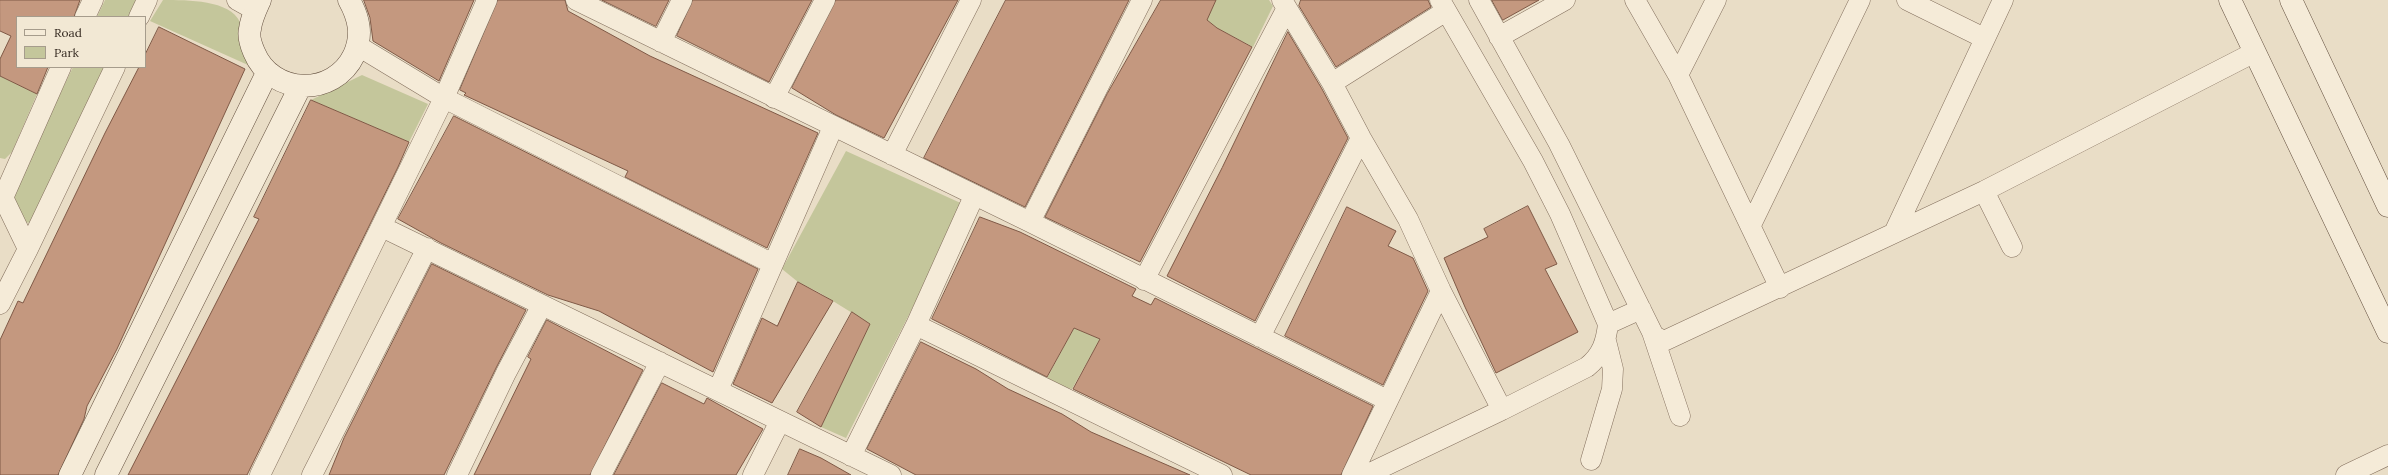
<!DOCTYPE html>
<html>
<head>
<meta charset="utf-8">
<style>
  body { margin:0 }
  #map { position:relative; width:2388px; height:475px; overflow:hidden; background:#e9ddc6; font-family:Lora,serif }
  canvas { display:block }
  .legend { position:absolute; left:16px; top:16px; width:130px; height:52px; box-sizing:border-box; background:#f2e8d4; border:1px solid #a69c8c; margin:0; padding:5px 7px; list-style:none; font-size:12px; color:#342920 }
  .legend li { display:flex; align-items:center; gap:8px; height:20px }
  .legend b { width:20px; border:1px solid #a69c8c }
</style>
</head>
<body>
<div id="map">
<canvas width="2388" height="475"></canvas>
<ul class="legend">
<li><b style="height:5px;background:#f5ebd8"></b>Road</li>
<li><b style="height:11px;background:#c4c69b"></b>Park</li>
</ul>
</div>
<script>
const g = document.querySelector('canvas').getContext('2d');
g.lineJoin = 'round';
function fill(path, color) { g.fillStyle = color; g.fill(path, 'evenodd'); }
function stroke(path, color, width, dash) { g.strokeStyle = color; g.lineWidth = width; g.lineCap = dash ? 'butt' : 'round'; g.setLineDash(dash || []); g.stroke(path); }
fill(new Path2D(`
  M 105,0 L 140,0 L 131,17 L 97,17 Z
  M 163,0 C 188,0 230,0 240,22 C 245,35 246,51 248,65 L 150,21 Z
  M 1216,0 L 1269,0 L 1273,6 L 1253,47 L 1217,28 L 1207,20 Z
  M 73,67 L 107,67 L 31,223 L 22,222 L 11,196 Z
  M 362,75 L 428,104 L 409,142 L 311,100 Z
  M 0,76 L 37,94 L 12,152 L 5,159 L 0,158 Z
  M 846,151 L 965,205 L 846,438 L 821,427 L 870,324 L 820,293 L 798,282 L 782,269 Z
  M 1074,328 L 1100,339 L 1072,389 L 1045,382 Z`), '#c4c69b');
const building = new Path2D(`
  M 0,0 L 80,0 L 74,17 L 17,17 L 17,67 L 48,67 L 37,94 L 0,76 L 0,59 L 11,36 L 0,31 Z
  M 364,0 L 474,0 L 439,81 L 373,41 L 370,18 Z
  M 498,0 L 565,0 L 568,11 L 650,56 L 818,133 L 767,248 L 625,177 L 628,171 L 464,95 L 466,93 L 460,90 Z
  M 602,0 L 669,0 L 656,26 Z
  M 693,0 L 812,0 L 769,82 L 677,36 Z
  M 836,0 L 958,0 L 884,138 L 836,115 L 792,88 Z
  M 1006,0 L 1129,0 L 1025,207 L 924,158 Z
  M 1161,0 L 1216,0 L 1207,20 L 1217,28 L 1252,47 L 1140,262 L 1045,217 L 1107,94 Z
  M 1301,0 L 1428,0 L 1431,7 L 1336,67 L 1299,6 Z
  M 1492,0 L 1539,0 L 1503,20 Z
  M 159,27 L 245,69 L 117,349 L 87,406 L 84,419 L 58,475 L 0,475 L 0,340 L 18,301 L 23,303 L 105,133 L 139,67 L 145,67 L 145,55 Z
  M 1288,32 L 1322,89 L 1348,138 L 1255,321 L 1167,276 L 1222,168 Z
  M 311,100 L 409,142 L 398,167 L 247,475 L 128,475 L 259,219 L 254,217 Z
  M 454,116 L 758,269 L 713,372 L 599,311 L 548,295 L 441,243 L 398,219 Z
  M 1528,206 L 1557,264 L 1545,269 L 1578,332 L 1496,373 L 1465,307 L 1444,258 L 1488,237 L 1484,229 Z
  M 1347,207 L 1396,231 L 1388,246 L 1413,258 L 1428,291 L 1383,385 L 1285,336 Z
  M 980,217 L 1020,232 L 1136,289 L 1132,296 L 1151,305 L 1155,298 L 1373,406 L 1341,475 L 1251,475 L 1073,389 L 1100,339 L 1074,328 L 1047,377 L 932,319 Z
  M 432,264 L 526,310 L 496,368 L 444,475 L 329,475 L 344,438 Z
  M 798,282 L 833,301 L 772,403 L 733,384 L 762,318 L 777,326 Z
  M 852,312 L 870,324 L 821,427 L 797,412 Z
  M 547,320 L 643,370 L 590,475 L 474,475 L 531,359 L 528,357 Z
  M 921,342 L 976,369 L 1008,389 L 1062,414 L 1091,432 L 1190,475 L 916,475 L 867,449 Z
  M 662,383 L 704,404 L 707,398 L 763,429 L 736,475 L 614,475 Z
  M 800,449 L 821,458 L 851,475 L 788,475 Z`);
fill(building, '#c4987f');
stroke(building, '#7f5946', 1);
const street = new Path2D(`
  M 237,0 L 255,10
  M 576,0 L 1030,222 L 1387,400
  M 1282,0 L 1332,83 L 1361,138 L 1408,219 L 1441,291 L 1502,410
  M 1479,0 L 1559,144 L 1654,336 L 1664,341 L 1984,191 L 2255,52
  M 1635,0 L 1678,75 L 1780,288
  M 1907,0 L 1984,38
  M 85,17 L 93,0
  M 139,17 L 147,0
  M 1499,37 L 1565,0
  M 661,42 L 682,0
  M 358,46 L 444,98 L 773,264
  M 1678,75 L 1716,0
  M 1332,83 L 1446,11
  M 774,98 L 825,0
  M 892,155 L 971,0
  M 0,191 L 28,249
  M 1984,191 L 2012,247
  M 3,198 L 61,67
  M 1030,222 L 1142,0
  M 1751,225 L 1860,0
  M 382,227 L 891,475
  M 1894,233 L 2003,0
  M 1144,280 L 1287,8
  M 0,304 L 28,249 L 115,67
  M 1608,324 L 1641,309
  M 916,325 L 1222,475
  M 1652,332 L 1680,416
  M 1260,337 L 1361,138
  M 718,390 L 833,127
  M 851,456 L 916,325 L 974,196
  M 1591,460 L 1612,389 L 1613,369 L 1606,341
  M 260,475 L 444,98 L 487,0
  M 312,475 L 427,248
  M 457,475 L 506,373 L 542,305
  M 601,475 L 660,362
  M 753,475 L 780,421
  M 1352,475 L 1441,291
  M 1366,475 L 1502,410 L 1587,367 C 1602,355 1606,342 1608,324 L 1560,214 L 1533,161 L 1440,0
  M 2346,475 L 2388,455`);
const secondary = new Path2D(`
  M 260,0 C 256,9 251,19 250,29 C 248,36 251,45 254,52 C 272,96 334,97 354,55 C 363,35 359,18 349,0
  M 2230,0 L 2388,332
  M 2291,0 L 2388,206
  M 70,475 L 267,73
  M 106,475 L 300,87`);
stroke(street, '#836f5d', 21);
stroke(secondary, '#655140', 23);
stroke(street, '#f5ebd8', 20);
stroke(secondary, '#f5ebd8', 22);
</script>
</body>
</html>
